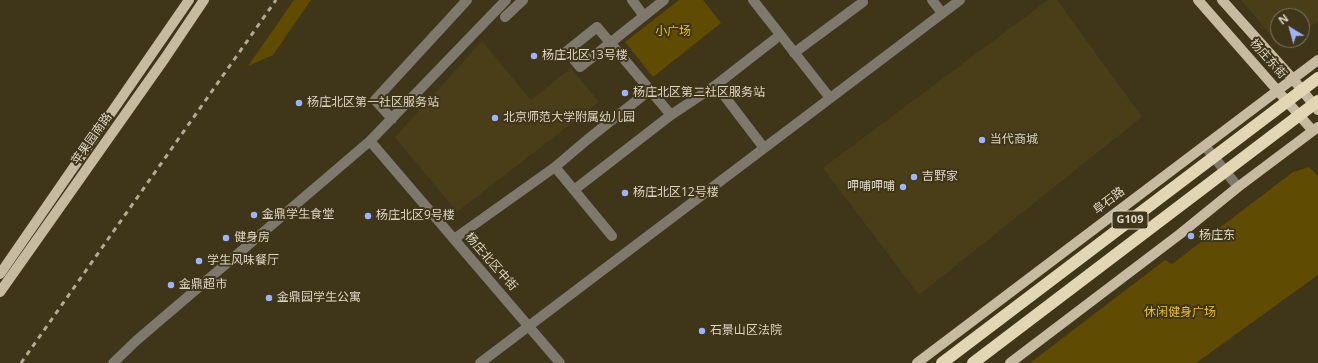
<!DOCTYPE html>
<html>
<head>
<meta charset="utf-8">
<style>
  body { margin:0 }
  #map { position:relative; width:1318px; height:363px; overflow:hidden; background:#3f3518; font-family:"Open Sans",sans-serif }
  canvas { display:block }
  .north { position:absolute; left:1270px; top:8px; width:40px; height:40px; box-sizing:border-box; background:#3f3518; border:1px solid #7e765e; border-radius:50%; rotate:323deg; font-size:11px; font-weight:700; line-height:16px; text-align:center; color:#ddd7c6 }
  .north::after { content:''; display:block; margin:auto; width:14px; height:18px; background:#9cb4fd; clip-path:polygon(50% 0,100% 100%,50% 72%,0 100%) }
</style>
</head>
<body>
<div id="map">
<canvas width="1318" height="363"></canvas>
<div class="north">N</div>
</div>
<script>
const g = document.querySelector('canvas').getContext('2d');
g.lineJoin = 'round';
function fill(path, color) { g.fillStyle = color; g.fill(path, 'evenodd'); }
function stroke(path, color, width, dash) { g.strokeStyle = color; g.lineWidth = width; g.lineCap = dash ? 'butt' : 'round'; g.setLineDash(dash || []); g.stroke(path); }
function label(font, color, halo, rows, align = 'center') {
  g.font = font + ' "Open Sans","Noto Sans SC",sans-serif'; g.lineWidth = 4; g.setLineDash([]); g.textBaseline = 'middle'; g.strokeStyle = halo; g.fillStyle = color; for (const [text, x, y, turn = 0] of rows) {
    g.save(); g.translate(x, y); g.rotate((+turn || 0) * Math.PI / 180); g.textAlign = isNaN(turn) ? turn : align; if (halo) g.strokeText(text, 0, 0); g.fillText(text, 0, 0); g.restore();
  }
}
fill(new Path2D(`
  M 1048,0 L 1057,0 L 1142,117 L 919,295 L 823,168 Z
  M 1241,0 L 1318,0 L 1318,21 L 1302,32 L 1302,16 L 1278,16 L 1278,40 L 1291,40 L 1281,47 Z
  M 482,41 L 531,100 L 571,68 L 599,102 L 457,212 L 395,137 Z`), '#4a3e19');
fill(new Path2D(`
  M 294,0 L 311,0 L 273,55 L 248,66 Z
  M 679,0 L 703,0 L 721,23 L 653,77 L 625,42 Z
  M 1309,167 L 1318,176 L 1318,275 L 1196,363 L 1030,363 L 1165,260 L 1172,264 L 1293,172 Z`), '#5f4b02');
stroke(new Path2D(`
  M 632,0 L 644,16
  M 664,0 L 580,67 L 567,51 L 597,27 L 671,115 L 716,85 L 764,148
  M 753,0 L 830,98
  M 932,0 L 942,13
  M 505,17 L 523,0
  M 794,53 L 863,2 L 862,0
  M 716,85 L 775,39
  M 392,119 L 375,100 L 467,0
  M 370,141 L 560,363
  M 1205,146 L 1238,187
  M 555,167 L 588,139 L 650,90
  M 612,236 L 574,190 L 671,115
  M 454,239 L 555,167 L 574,190
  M 113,363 L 137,340 L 370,141 L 506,0
  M 480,363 L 960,0`), '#7e796c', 10);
stroke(new Path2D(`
  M 1198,0 L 1313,131
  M 1222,0 L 1293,79 L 1318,110
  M 0,274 L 189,0
  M 0,292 L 165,58 L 204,0
  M 917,363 L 1318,60
  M 1010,363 L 1180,234 L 1238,187 L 1318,127`), '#c6bba0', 10);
stroke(new Path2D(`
  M 21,363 L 276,0`), '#b2ab97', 3, [5, 5]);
stroke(new Path2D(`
  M 942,363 L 1318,78
  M 973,363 L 1318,101`), '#e2d6b4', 12);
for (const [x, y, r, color] of [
  [534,56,4,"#9cb4fd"],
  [625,93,4,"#9cb4fd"],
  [299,103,4,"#9cb4fd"],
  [495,118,4,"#9cb4fd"],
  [982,140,4,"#9cb4fd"],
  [914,177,4,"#9cb4fd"],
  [903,187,4,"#9cb4fd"],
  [625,193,4,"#9cb4fd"],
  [254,215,4,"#9cb4fd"],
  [368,216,4,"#9cb4fd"],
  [1191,236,4,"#9cb4fd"],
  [226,238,4,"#9cb4fd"],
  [199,261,4,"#9cb4fd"],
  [171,285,4,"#9cb4fd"],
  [269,298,4,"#9cb4fd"],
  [702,331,4,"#9cb4fd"]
]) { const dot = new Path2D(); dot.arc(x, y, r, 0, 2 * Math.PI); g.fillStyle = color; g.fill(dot); stroke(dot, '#3f3518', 1.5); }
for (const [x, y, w] of [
  [1130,220,36]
]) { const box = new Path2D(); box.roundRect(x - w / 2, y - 9, w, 18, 3); g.fillStyle = '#3f3518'; g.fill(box); stroke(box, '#ddd7c6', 1); }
label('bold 11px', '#ddd7c6', null, [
  ["G109",1130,220]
]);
label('12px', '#ebbf33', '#3f3518', [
  ["小广场",673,32],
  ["休闲健身广场",1180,313]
]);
label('12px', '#ddd7c6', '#3f3518', [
  ["杨庄北区13号楼",542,56],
  ["杨庄北区第二社区服务站",633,93],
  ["杨庄北区第一社区服务站",307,103],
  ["北京师范大学附属幼儿园",503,118],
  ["当代商城",990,140],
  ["吉野家",922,177],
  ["呷哺呷哺",895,187,"right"],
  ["杨庄北区12号楼",633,193],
  ["金鼎学生食堂",262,215],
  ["杨庄北区9号楼",376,216],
  ["杨庄东",1199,236],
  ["健身房",234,238],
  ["学生风味餐厅",207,261],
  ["金鼎超市",179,285],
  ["金鼎园学生公寓",277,298],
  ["石景山区法院",710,331]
], 'left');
label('12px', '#ddd7c6', '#3f3518', [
  ["杨庄东街",1268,59,48],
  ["苹果园南路",92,139,-55],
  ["阜石路",1109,201,-37],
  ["杨庄北区中街",491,262,49]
]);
</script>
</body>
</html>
